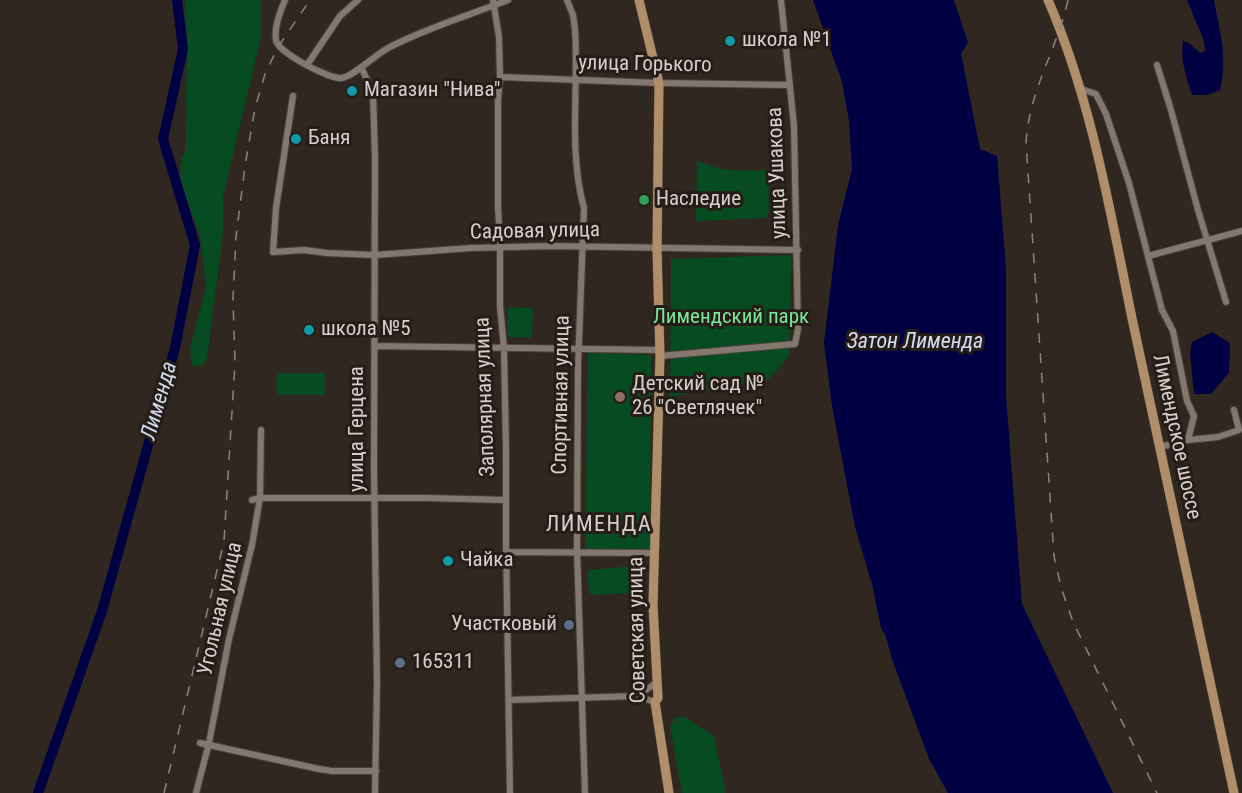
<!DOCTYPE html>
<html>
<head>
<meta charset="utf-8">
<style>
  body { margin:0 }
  canvas { display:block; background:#302721 }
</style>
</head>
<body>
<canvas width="1242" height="793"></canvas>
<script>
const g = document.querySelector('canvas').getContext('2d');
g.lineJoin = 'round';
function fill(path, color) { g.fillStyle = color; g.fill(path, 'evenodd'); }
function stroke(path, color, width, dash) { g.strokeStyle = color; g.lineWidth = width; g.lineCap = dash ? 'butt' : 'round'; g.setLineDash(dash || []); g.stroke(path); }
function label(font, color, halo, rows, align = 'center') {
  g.font = font + ' "Roboto Condensed",sans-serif'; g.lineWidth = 6; g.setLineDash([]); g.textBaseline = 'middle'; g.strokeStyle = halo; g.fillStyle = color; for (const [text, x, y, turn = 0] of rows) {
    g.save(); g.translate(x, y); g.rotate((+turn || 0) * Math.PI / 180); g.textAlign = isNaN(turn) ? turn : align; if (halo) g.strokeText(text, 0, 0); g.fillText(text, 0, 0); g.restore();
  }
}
fill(new Path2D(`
  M 185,0 L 262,0 L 262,33 L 223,196 L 223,233 L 207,359 L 201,366 L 192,366 L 190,348 L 206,287 L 200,236 L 180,181 L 181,160 L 185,151 L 187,44 Z
  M 697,160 C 723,173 740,170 768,170 L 769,209 L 766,218 L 696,221 Z
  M 791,255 L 790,355 L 769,379 L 670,397 L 671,259 Z
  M 508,307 L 533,308 L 532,338 L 507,337 Z
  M 588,353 L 651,355 L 650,549 L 585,550 Z
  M 277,373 L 325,373 L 325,395 L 277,395 Z
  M 635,566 C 642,572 643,587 635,593 L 592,595 L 589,592 L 587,575 L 589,570 Z
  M 684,716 L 714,736 L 726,793 L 682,793 L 670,726 L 675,718 Z`), '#064b22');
fill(new Path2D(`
  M 813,0 L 954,0 L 968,43 L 961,53 L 980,149 L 997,156 L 1006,267 L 1006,396 L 1022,604 L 1113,793 L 948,793 L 929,759 L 892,659 L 885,634 L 881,628 L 872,584 L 855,527 L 832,406 L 824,343 L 838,225 L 852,169 L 849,121 L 842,82 Z
  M 1187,0 L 1214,0 C 1220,33 1228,56 1220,90 L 1207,95 L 1192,95 C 1186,76 1180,60 1183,41 L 1189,43 L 1200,53 L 1205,51 L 1204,41 Z
  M 1212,332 L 1230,343 L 1229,373 L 1211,394 L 1194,394 L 1190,353 L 1192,342 Z`), '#000043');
stroke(new Path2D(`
  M 38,793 L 102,611 L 175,348 L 195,245 L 163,139 L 183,49 L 177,0`), '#000043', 10);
const street = new Path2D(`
  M 285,0 C 280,12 274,27 276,40 C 277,52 330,80 342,78 C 356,75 376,53 392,46 C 429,27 470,15 508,0
  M 493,0 L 499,37 L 500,77 L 498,100 L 498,205 L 500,247 L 500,306 L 504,349 L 506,448 L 506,542 L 510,793
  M 567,0 L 573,15 L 575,29 C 579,88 568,150 584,208 L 578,367 L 577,551 L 585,793
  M 307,65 L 340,16 L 358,0
  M 1157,65 L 1171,110 L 1198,210 L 1226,302
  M 361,67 L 373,92 L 375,157 L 374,469 L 377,683 L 375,793
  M 500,77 L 659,83 L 790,85
  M 1081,89 L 1096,94 L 1106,114 L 1129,183 L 1162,310 L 1173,331 L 1187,401 L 1194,416 L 1188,440
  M 293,96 L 276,208 L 273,252 L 304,250 L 327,253 L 375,255 L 471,248 L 552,246 L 798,250
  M 1148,256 L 1242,231
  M 375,346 L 660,350
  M 660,356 L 795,344 L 798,329 L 794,126 L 781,0
  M 1160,447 L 1188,440 L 1218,437 L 1239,430 L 1234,410
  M 252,500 L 260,498 L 428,498 L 506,500
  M 506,552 L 654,553
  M 637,696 L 656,683
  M 509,700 L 637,696 L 655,702
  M 200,743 L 319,769 L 332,771 L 376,771
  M 196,793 L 209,743 L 229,639 L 252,545 L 260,498 L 261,430`);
const primary = new Path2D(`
  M 639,0 L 659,83 L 657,249 L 660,356 L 653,605 L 658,698 L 655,702 L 669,793
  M 1048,0 C 1092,101 1111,216 1133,323 C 1167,480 1200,636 1234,793`);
stroke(street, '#49423c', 8);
stroke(primary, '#49423c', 10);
stroke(street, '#837870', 6);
stroke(primary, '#af8f69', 9);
stroke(new Path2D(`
  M 1068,0 C 1057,50 1029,90 1026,143 L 1054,556 L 1061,587 L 1073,622 L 1157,793
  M 164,793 L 224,541 L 235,363 L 233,299 L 236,237 L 245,166 L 255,108 L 265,74 L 278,47 L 310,0`), '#8b837e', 1.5, [10, 10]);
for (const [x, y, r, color] of [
  [730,41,6,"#0f9aa8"],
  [352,91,6,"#0f9aa8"],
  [296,139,6,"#0f9aa8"],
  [644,200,6,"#2e9e5b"],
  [309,330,6,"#0f9aa8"],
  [620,397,6,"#8d6e63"],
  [448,561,6,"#0f9aa8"],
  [569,625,6,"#5c6f8a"],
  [400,663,6,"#5c6f8a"]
]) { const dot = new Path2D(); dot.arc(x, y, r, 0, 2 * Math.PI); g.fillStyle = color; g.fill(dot); stroke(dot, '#261d18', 2); }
label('21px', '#d6d0cc', '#261d18', [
  ["школа №1",742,41],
  ["Магазин \"Нива\"",364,91],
  ["Баня",308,139],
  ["Наследие",656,200],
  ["школа №5",321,330],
  ["Детский сад №",632,385],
  ["26 \"Светлячек\"",632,409],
  ["Чайка",460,561],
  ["Участковый",557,625,"right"],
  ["165311",412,663]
], 'left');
label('21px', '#d6d0cc', '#261d18', [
  ["улица Горького",645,65,1],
  ["улица Ушакова",778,173,-92],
  ["Садовая улица",535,232,-1],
  ["Спортивная улица",562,395,-89],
  ["Заполярная улица",486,397,-92],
  ["улица Герцена",358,429,-90],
  ["Лимендское шоссе",1176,437,78],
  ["Угольная улица",221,609,-77],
  ["Советская улица",638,630,-91]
]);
label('21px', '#79e798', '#261d18', [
  ["Лимендский парк",731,318]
]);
label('italic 22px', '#d2dcf1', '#261d18', [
  ["Затон Лименда",915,342],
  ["Лименда",160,401,-74]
]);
g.letterSpacing = '1.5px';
label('22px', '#d6d0cc', '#261d18', [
  ["ЛИ́МЕНДА",599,525]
]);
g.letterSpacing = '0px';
</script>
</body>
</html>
